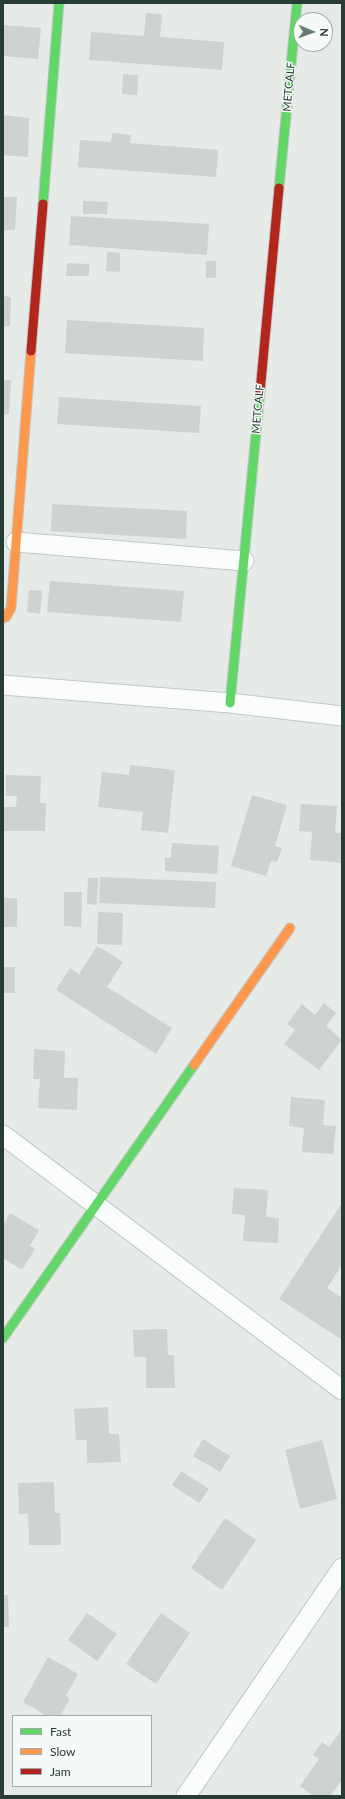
<!DOCTYPE html>
<html>
<head>
<meta charset="utf-8">
<style>
  body { margin:0 }
  #map { position:relative; width:345px; height:1799px; overflow:hidden; background:#e6ebe8; font-family:Lato,sans-serif }
  canvas { display:block }
  .frame { position:absolute; inset:0; border:4px solid #263c34; pointer-events:none }
  .legend { position:absolute; left:12px; top:1715px; width:140px; height:72px; box-sizing:border-box; background:#f5f9f7; border:1px solid #a2ada9; margin:0; padding:5px 7px; list-style:none; font-size:12px; color:#263c34 }
  .legend li { display:flex; align-items:center; gap:8px; height:20px }
  .legend b { width:20px; border:1px solid #a2ada9 }
  .north { position:absolute; left:293px; top:12px; width:40px; height:40px; box-sizing:border-box; background:#f5f9f7; border:1px solid #a2ada9; border-radius:50%; rotate:92deg; font-size:11px; font-weight:700; line-height:16px; text-align:center; color:#263c34 }
  .north::after { content:''; display:block; margin:auto; width:14px; height:18px; background:#697973; clip-path:polygon(50% 0,100% 100%,50% 72%,0 100%) }
</style>
</head>
<body>
<div id="map">
<canvas width="345" height="1799"></canvas>
<div class="frame"></div>
<ul class="legend">
<li><b style="height:5px;background:#63d668"></b>Fast</li>
<li><b style="height:5px;background:#ff974d"></b>Slow</li>
<li><b style="height:5px;background:#b3261e"></b>Jam</li>
</ul>
<div class="north">N</div>
</div>
<script>
const context = document.querySelector('canvas').getContext('2d');
context.lineJoin = 'round';
function paint(path, color) {
  context.fillStyle = color;
  context.fill(path, 'evenodd');
}
function strokePath(path, color, width, dash) {
  context.strokeStyle = color;
  context.lineWidth = width;
  context.lineCap = dash ? 'butt' : 'round';
  context.setLineDash(dash || []);
  context.stroke(path);
}
function write(font, color, halo, rows, align = 'center') {
  context.font = font + ' Lato,sans-serif';
  context.lineWidth = 3;
  context.setLineDash([]);
  context.textBaseline = 'middle';
  context.strokeStyle = halo;
  context.fillStyle = color;
  for (const [text, x, y, turn = 0] of rows) {
    context.save();
    context.translate(x, y);
    context.rotate((+turn || 0) * Math.PI / 180);
    context.textAlign = isNaN(turn) ? turn : align;
    if (halo) context.strokeText(text, 0, 0);
    context.fillText(text, 0, 0);
    context.restore();
  }
}
const building = new Path2D(`
  M146,13L162,14L160,37L224,42L222,70L89,60L91,32L144,36Z
  M3,25L41,28L38,59L3,56Z
  M123,74L138,75L137,95L122,94Z
  M3,115L29,118L28,157L3,155Z
  M112,133L131,135L130,143L218,150L216,177L78,167L80,140L111,142Z
  M3,197H17L15,230H3Z
  M83,201L108,202L107,214H83Z
  M71,216L209,224L207,255L69,245Z
  M107,252L120,253V272L106,271Z
  M206,261H216V278H206Z
  M67,263L89,264V276H66Z
  M3,296L11,297L10,326H3Z
  M67,320L204,328L203,361L65,353Z
  M3,380H11L9,414H3Z
  M59,397L201,406L199,433L57,424Z
  M52,504L187,511L186,539L51,531Z
  M50,581L184,591L181,622L47,612Z
  M29,590L42,591L40,614L27,612Z
  M130,765L175,770L168,833L141,830L143,812L98,807L102,772L129,775Z
  M6,775L41,776L40,803H46L45,831H3V807H16L17,796H6Z
  M252,795L287,805L275,846L282,848L277,862L271,861L266,876L231,866Z
  M301,804L337,806L335,833H342V863L310,860L312,832L299,831Z
  M172,843L219,846L217,874L165,871V858H171Z
  M100,877L216,882L215,908L99,903Z
  M88,878H98L97,905L87,904Z
  M64,892H82L81,927L64,926Z
  M3,898H17V927H3Z
  M98,912L123,913L122,945L97,944Z
  M97,946L123,962L107,987L172,1028L156,1054L56,990L70,968L79,974Z
  M3,967H15V993H3Z
  M324,1003L336,1013L326,1026L342,1040L319,1070L284,1044L295,1030L287,1024L302,1004L315,1015Z
  M34,1049L65,1051L64,1078H78L77,1110L38,1108L40,1079H33Z
  M291,1097L325,1100L323,1125L336,1126L333,1154L302,1152L304,1128L289,1126Z
  M234,1188L268,1190L266,1217L279,1218L278,1243L243,1241L245,1215L232,1214Z
  M342,1203V1265L327,1288L342,1298V1340L279,1299Z
  M10,1213L39,1230L30,1246L35,1249L22,1270L3,1258V1225Z
  M167,1329L168,1355H174L175,1388H146V1357H134L133,1330Z
  M108,1407L109,1434H119L121,1462L87,1463V1440H76L74,1409Z
  M203,1439L230,1456L220,1472L193,1456Z
  M322,1440L337,1499L300,1509L285,1450Z
  M181,1471L209,1489L199,1503L172,1485Z
  M54,1482L55,1513H60L61,1545H29L28,1514H19L18,1483Z
  M225,1518L256,1540L222,1590L191,1568Z
  M3,1595H8L9,1627H3Z
  M87,1613L117,1634L97,1661L68,1640Z
  M161,1613L190,1633L156,1684L126,1664Z
  M48,1657L78,1674L66,1696L70,1699L60,1716H47L23,1702Z
  M342,1729V1780L330,1796H313L300,1786L319,1759L313,1755L322,1742L329,1747Z`);
const street = new Path2D(`
  M16,542L244,561
  M3,685L230,703L342,716
  M3,1135L342,1390
  M186,1796L342,1568`);
const fast = new Path2D(`
  M279,188L297,3
  M43,204L59,3
  M230,703L260,392
  M3,1338L194,1065`);
const slow = new Path2D(`
  M3,618L6,617L11,608L31,351
  M194,1065L290,928`);
const jam = new Path2D(`
  M31,351L43,204
  M260,392L279,188`);
const streetNames = [
  ["METCALF",289,87,-85],
  ["METCALF",258,409,-85]
];
paint(building, '#ced2d0');
strokePath(street, '#c3c8c5', 21);
strokePath(fast, '#c3c8c5', 11);
strokePath(slow, '#c3c8c5', 11);
strokePath(jam, '#c3c8c5', 11);
strokePath(street, '#fbfcfc', 19);
strokePath(fast, '#63d668', 9);
strokePath(slow, '#ff974d', 9);
strokePath(jam, '#b3261e', 9);
write('11px', '#263c34', '#f5f9f7', streetNames);
</script>
</body>
</html>
